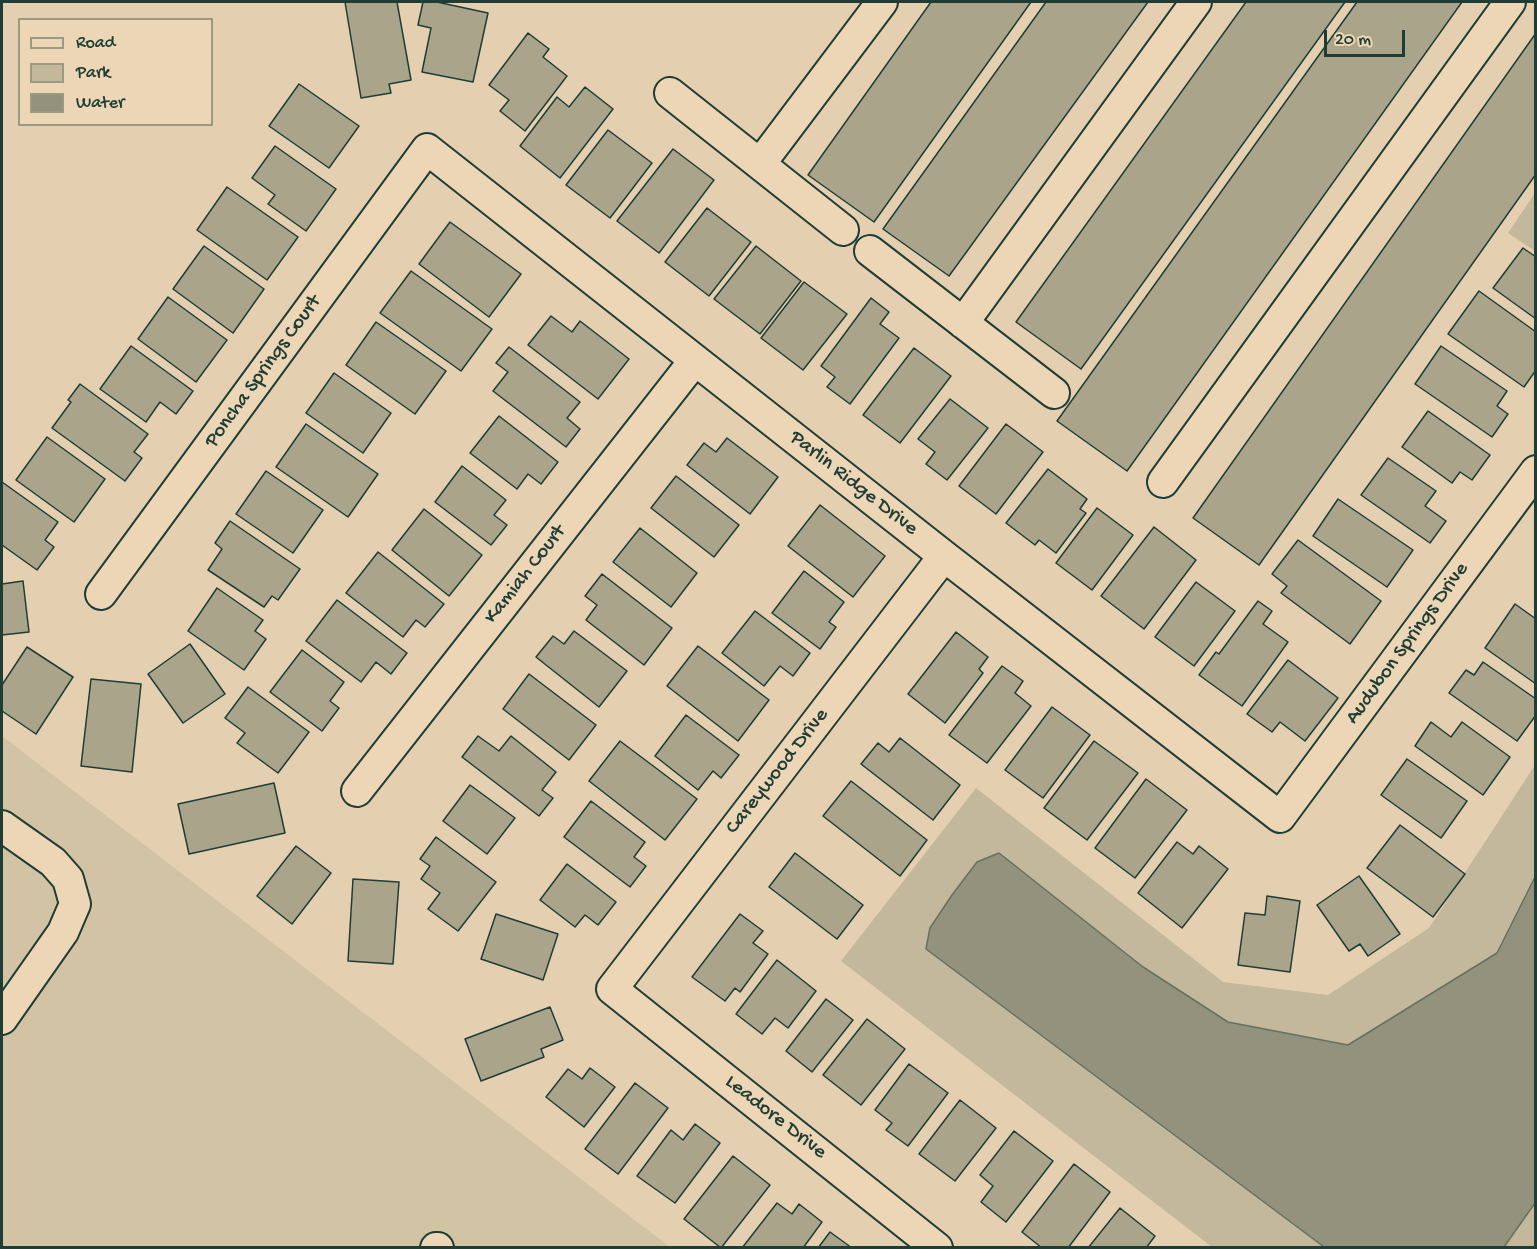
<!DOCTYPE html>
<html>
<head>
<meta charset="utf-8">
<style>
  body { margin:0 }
  #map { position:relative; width:1537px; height:1249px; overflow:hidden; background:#e4d0b0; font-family:"Gochi Hand",sans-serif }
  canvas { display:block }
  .frame { position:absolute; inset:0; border:3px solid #1f3d34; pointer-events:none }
  .legend { position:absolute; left:18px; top:18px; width:195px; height:108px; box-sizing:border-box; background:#ecd6b5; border:2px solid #9a9981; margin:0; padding:8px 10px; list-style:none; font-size:18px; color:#1f3d34 }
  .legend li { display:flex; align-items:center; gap:12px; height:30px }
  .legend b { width:30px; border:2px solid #9a9981 }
  .scale { position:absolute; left:1324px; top:30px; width:81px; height:27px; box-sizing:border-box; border:3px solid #1f3d34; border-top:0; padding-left:8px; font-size:18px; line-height:21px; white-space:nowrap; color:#1f3d34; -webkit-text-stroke:4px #ecd6b5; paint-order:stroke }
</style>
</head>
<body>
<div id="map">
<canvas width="1537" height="1249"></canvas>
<div class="frame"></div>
<ul class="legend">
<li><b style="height:8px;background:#ecd6b5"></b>Road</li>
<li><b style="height:16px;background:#c3b79c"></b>Park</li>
<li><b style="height:16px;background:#93937d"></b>Water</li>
</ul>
<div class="scale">20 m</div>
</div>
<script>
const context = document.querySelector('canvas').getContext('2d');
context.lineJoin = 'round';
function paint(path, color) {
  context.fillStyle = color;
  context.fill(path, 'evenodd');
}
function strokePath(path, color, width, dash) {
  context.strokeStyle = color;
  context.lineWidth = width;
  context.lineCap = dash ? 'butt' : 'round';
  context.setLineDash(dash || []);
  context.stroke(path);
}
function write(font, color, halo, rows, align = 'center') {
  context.font = font + ' "Gochi Hand",sans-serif';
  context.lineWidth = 4.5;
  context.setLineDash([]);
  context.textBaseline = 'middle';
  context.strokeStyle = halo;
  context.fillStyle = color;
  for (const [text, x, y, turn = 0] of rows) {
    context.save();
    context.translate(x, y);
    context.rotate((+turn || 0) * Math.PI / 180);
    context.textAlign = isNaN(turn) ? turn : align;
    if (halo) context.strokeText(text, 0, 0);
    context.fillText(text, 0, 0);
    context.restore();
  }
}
const built = new Path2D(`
  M2,736L670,1247H2Z`);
const green = new Path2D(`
  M1535,193L1536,251H1535L1508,233Z
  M1535,765V1247H1212L841,961L976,788L1223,982L1328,995L1429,928Z`);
const water = new Path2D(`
  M999,853L1143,967L1228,1022L1348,1045L1497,953L1535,877V1203L1504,1247H1324L926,949L930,928L952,895L977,862Z`);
const building = new Path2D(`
  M345,2H397L411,80L389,84L391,93L361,98Z
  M423,2H437L488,13L473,82L422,72L431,28L418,25Z
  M931,2H1031L874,222L808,175Z
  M1046,2H1148L949,276L883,229Z
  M1246,2H1345L1081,369L1016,322Z
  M1357,2H1462L1127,471L1057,421Z
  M528,33L549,49L543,57L567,76L525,131L500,111L509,100L489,85Z
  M1536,33V174L1259,565L1193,518Z
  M299,84L359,126L329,168L269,126Z
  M585,87L613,109L560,178L520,146L557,97L569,107Z
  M608,130L652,163L610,218L566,185Z
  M275,146L336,189L306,231L268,204L275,195L252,178Z
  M673,149L714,180L659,253L617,221Z
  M227,187L298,237L267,280L197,230Z
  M707,208L751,242L709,296L665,262Z
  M450,222L521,274L489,317L419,264Z
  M204,246L264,289L233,333L173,289Z
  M756,246L801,281L760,334L714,299Z
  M1523,248L1536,257V319L1493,288Z
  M411,271L492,329L461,371L380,313Z
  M804,282L847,314L803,370L761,338Z
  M1479,291L1536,332V370L1524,387L1448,334Z
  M168,297L227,340L196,382L138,339Z
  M871,298L889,312L880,324L899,338L850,404L827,387L835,377L821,366Z
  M551,316L572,332L580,321L629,359L598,399L528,345Z
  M376,322L446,371L415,414L346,365Z
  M131,346L193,391L176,414L160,402L146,422L100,389Z
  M1441,346L1507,391L1497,406L1508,414L1492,437L1415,384Z
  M509,347L580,402L567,418L580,429L566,447L493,391L508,372L496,363Z
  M914,348L951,376L900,443L863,415Z
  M334,373L391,413L363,453L306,413Z
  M80,384L148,434L134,452L142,458L125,481L52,428L71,402L68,400Z
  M950,399L988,428L947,480L926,464L935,452L918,439Z
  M1428,411L1490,455L1472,480L1460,472L1452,483L1402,447Z
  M499,416L558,462L541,484L528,474L517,489L470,453Z
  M306,424L378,474L348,517L276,467Z
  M1006,424L1043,452L996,514L959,486Z
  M47,437L105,479L74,522L16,480Z
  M727,438L778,477L750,514L687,465L704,443L716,452Z
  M1388,458L1436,491L1425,506L1446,521L1430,543L1361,495Z
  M462,466L506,500L494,515L507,525L491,545L435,502Z
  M1048,469L1087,499L1080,509L1086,513L1056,553L1039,540L1035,545L1006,523Z
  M266,471L323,510L293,553L236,514Z
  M676,476L739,525L714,557L651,508Z
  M2,482L58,522L45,540L54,547L37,570L2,545Z
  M1338,499L1413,550L1387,587L1313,536Z
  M820,505L885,556L853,597L788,546Z
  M1097,508L1133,535L1092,590L1056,563Z
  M424,509L482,555L449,596L392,550Z
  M230,521L300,569L278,600L272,596L264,607L208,570L222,549L215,543Z
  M1154,527L1196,560L1144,629L1101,596Z
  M640,528L697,573L671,607L613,562Z
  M1298,540L1381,601L1350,644L1281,593L1287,586L1272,574Z
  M378,552L444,604L425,627L416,620L403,637L346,593Z
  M804,571L844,602L829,622L836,627L820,649L772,613Z
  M602,574L672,628L644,665L586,620L597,605L585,596Z
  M23,581L29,632L2,635V584Z
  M1196,582L1235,611L1194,666L1155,637Z
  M217,588L263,620L255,631L266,639L244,670L188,631Z
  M337,600L407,653L391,674L376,662L361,682L306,641Z
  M1258,601L1272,611L1263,624L1288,642L1242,706L1199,675L1216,652L1219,654Z
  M1515,604L1536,619V684L1485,648Z
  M755,611L810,653L793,676L780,666L764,686L722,653Z
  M574,631L627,671L599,707L536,657L553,636L564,644Z
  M956,632L988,657L979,669L983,673L945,723L908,694Z
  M190,644L225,694L183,723L148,674Z
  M698,646L769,700L738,741L667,686Z
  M27,647L73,677L36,734L2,711V685Z
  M302,650L344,682L330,701L339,708L322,731L270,692Z
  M1288,660L1338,698L1305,741L1280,722L1272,732L1247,714Z
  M1483,662L1536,699V715L1517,741L1449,693L1466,670L1474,675Z
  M1002,666L1023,681L1015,693L1031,706L987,763L949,735Z
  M529,674L596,725L569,760L503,709Z
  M91,679L141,684L132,772L81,766Z
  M248,687L309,732L278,773L237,743L245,733L225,718Z
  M1052,707L1090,735L1043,798L1005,770Z
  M686,715L739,755L721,778L713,771L698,790L655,756Z
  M1431,722L1451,737L1462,722L1510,757L1483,795L1415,746Z
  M478,736L499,751L511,736L556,772L542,790L553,798L539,816L462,757Z
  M900,738L960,785L933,820L861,764L878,743L889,752Z
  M620,741L697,799L665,840L589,781Z
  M1094,741L1138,773L1087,840L1044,808Z
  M1407,759L1467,801L1441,838L1381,795Z
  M1146,779L1187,810L1135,878L1095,848Z
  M851,781L927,840L900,876L823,816Z
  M274,783L285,833L189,854L178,804Z
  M470,785L515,818L487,854L443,821Z
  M591,801L645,842L634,857L646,866L630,887L564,837Z
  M1400,825L1465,874L1433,917L1367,868Z
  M436,837L496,882L458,931L428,909L440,893L421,879L430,866L420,859Z
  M1177,842L1193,854L1199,846L1228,869L1182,928L1138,893Z
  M296,846L331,873L292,924L257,896Z
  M795,853L863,905L837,939L769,887Z
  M567,864L616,902L598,925L585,915L575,927L540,900Z
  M1359,876L1400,934L1368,956L1360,944L1349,951L1317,905Z
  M353,879L399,882L393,964L348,961Z
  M1267,896L1300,901L1290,972L1238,965L1245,913L1265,915Z
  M496,914L558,934L543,980L481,959Z
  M740,914L763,931L753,943L768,954L740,992L735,988L725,1001L692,977Z
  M777,960L816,991L788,1028L775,1018L762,1034L736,1014Z
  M826,999L853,1020L812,1072L786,1051Z
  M550,1007L563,1040L541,1049L544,1057L481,1081L465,1039Z
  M867,1019L905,1049L861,1105L823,1075Z
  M909,1064L948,1093L908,1146L886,1130L892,1123L875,1110Z
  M590,1068L615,1087L584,1127L546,1097L568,1069L582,1079Z
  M635,1083L668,1108L618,1174L585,1149Z
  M960,1100L996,1128L955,1181L919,1154Z
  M695,1124L720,1143L675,1203L637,1176L671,1130L683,1140Z
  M1014,1131L1053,1161L1006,1222L981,1202L993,1186L980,1175Z
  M733,1156L770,1185L721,1248L684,1219Z
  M1074,1164L1110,1192L1068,1248H1042L1022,1232Z
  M777,1203L792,1214L799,1204L822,1222L803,1248H742Z
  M1120,1208L1155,1236L1146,1248H1088Z
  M830,1232L852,1248H818Z`);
const minor = new Path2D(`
  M670,93L843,230
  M760,164L882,2
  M870,251L1054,393
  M963,323L1196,2
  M1163,482L1510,2
  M101,594L427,149L944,556L1280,817L1536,471
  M357,791L695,360
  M2,826L53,862L68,879L75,904L63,932L2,1019
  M436,1248H438
  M937,1248L612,989L944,556`);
const streetNames = [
  ["Poncha Springs Court",264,372,-54],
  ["Parlin Ridge Drive",853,484,38],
  ["Kamiah Court",526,575,-52],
  ["Audubon Springs Drive",1408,644,-54],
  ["Careywood Drive",778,772,-52],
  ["Leadore Drive",775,1118,38]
];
paint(built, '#d3c3a5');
paint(green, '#c3b79c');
paint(water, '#93937d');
strokePath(water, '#657160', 1.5);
paint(building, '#aaa48b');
strokePath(building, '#1f3d34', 1.5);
strokePath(minor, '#1f3d34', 34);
strokePath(minor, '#ecd6b5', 30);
write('21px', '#1f3d34', '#ecd6b5', streetNames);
</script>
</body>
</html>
